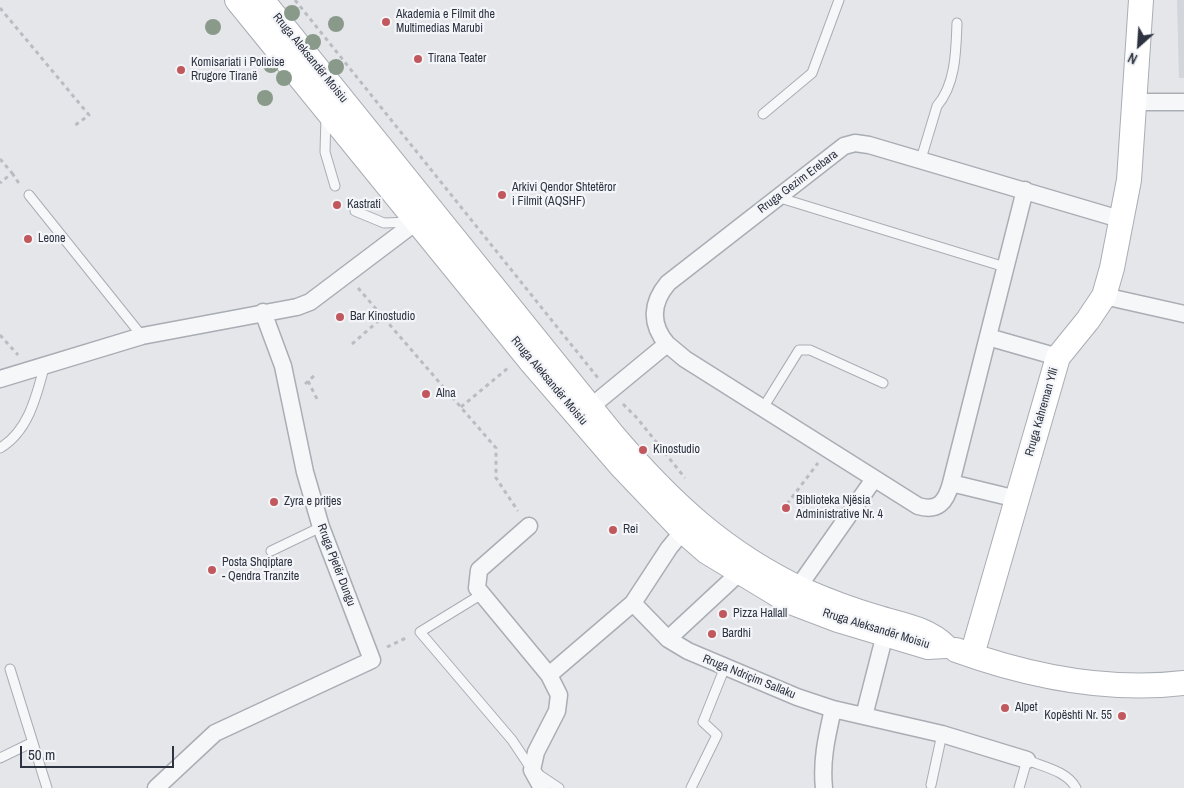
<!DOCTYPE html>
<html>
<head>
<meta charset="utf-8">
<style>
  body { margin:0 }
  #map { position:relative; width:1184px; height:788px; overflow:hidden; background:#e4e6ea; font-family:"Archivo Narrow",sans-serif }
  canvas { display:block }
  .north { position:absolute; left:1114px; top:20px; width:50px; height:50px; -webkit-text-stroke:4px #f4f5f8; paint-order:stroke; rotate:206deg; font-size:14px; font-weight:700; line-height:20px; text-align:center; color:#2d3341 }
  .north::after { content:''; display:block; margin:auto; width:18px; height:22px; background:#2d3341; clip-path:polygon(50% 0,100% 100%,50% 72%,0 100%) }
  .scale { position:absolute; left:20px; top:746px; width:154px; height:22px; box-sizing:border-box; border:2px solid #2d3341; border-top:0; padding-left:6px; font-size:15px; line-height:18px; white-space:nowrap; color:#2d3341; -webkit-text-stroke:4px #f4f5f8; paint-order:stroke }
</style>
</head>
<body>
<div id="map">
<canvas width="1184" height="788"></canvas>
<div class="north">N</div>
<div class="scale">50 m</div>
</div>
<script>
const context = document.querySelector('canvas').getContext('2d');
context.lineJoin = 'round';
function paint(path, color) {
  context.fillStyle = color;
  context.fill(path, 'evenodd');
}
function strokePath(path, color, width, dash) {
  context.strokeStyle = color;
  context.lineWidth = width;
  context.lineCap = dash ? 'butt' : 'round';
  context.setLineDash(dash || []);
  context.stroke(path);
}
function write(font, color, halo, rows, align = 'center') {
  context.font = font + ' "Archivo Narrow",sans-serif';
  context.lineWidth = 4.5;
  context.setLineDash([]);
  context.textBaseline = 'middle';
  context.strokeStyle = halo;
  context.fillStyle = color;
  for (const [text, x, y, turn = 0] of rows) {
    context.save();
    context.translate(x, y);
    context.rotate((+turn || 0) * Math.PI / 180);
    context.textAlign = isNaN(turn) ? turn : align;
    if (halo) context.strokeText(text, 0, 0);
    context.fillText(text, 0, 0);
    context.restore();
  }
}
const built = new Path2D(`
  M1177,0H1184V78H1179Z`);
const path = new Path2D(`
  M295,0L598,378
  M0,8L89,115L74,126
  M0,159L12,173L0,183
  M12,173L20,185
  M358,288L496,448V478L518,511
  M0,335L18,355
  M352,344L383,317
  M308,381L317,399
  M305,384L316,374
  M623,404L637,418L685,478
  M461,407L508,368
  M787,504L818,463
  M387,647L408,637`);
const lane = new Path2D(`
  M763,114L812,73L839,0
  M326,115L325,152L335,186
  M921,159L937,106C956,84 956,50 957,23
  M29,195L142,336
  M777,197L1005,267
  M355,211L384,223L412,222
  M763,408L799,350H810L883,383
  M0,448C29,431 37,394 45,364
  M271,551L321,527
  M482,594L420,632L512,740L532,770L559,788
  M10,669L47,788
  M0,758L31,743
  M931,785L942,734
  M691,788L717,735L703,722L725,667
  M1019,788L1027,760C1044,767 1067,771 1076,788`);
const street = new Path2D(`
  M1136,102H1184
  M1104,296L1184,314
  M988,337L1058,357
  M667,344L685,359L918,506C938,512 946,502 951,483L1025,190
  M0,379L142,336L297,307L310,302L416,222
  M582,414L667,344C650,324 651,303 668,283L844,146L855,143L869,145L1123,220
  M951,483L1017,499
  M529,526L479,570L477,588L549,675L559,695L557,711L536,752L532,770L542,788
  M792,596L874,479
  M633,603L668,639L688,651L797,697L833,709L942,734L1027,760
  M668,639L739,573
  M549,675L633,603L669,548L683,531
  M864,716L885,634
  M156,788L215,733L372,660L321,527L305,472L283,366L263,312
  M824,788C821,760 827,736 833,709`);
const secondary = new Path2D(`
  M237,0L532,363L621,466L683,531L707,552L788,601L838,620L928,647L945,646C927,628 901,625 876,617C852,610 828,601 805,591C724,553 669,501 612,434L262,0
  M956,650C1028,676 1108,692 1184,683
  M972,655L1058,357L1088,320L1104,296L1112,268L1129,180L1141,0`);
const trees = [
  [292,13],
  [336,24],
  [213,27],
  [313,42],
  [271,65],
  [336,67],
  [284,78],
  [265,98]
];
const markers = [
  [386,22,5,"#c1585d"],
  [418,59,5,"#c1585d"],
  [181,70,5,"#c1585d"],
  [502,195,5,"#c1585d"],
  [337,205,5,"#c1585d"],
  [28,239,5,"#c1585d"],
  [340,317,5,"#c1585d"],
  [426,394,5,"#c1585d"],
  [643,450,5,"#c1585d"],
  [274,502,5,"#c1585d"],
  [786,508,5,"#c1585d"],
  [613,530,5,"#c1585d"],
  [212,570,5,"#c1585d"],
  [723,614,5,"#c1585d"],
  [712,634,5,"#c1585d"],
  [1005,708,5,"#c1585d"],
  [1122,716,5,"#c1585d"]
];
const poiNames = [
  ["Akademia e Filmit dhe",396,15],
  ["Multimedias Marubi",396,29],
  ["Tirana Teater",428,59],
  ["Komisariati i Policise",191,63],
  ["Rrugore Tiranë",191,77],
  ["Arkivi Qendor Shtetëror",512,188],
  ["i Filmit (AQSHF)",512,202],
  ["Kastrati",347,205],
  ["Leone",38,239],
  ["Bar Kinostudio",350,317],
  ["Alna",436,394],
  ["Kinostudio",653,450],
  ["Biblioteka Njësia",796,501],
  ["Administrative Nr. 4",796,515],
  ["Zyra e pritjes",284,502],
  ["Rei",623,530],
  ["Posta Shqiptare",222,563],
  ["- Qendra Tranzite",222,577],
  ["Pizza Hallall",733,614],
  ["Bardhi",722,634],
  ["Alpet",1015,708],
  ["Kopështi Nr. 55",1112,716,"right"]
];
const streetNames = [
  ["Rruga Aleksandër Moisiu",310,58,51],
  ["Rruga Gezim Erebara",798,182,-37],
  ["Rruga Aleksandër Moisiu",549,381,50],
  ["Rruga Kahreman Ylli",1042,412,-74],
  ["Rruga Pjetër Dungu",336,565,69],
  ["Rruga Aleksandër Moisiu",876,629,17],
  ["Rruga Ndriçim Sallaku",749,677,22]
];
paint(built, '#d2d5dc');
strokePath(lane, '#a9adb4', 11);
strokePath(street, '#a9adb4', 19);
strokePath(secondary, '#a9adb4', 26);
strokePath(path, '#babcc2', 3, [4, 4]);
strokePath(lane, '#f6f7f9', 9);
strokePath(street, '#f6f7f9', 16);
strokePath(secondary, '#fff', 24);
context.fillStyle = '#899a8a';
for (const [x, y] of trees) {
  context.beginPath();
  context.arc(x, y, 8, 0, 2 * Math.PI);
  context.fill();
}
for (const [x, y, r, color] of markers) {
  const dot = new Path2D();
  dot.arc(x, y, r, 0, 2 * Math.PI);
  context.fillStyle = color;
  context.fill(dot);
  strokePath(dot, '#f4f5f8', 2);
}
write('12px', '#2d3341', '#f4f5f8', poiNames, 'left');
write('12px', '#2d3341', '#f4f5f8', streetNames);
</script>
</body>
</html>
